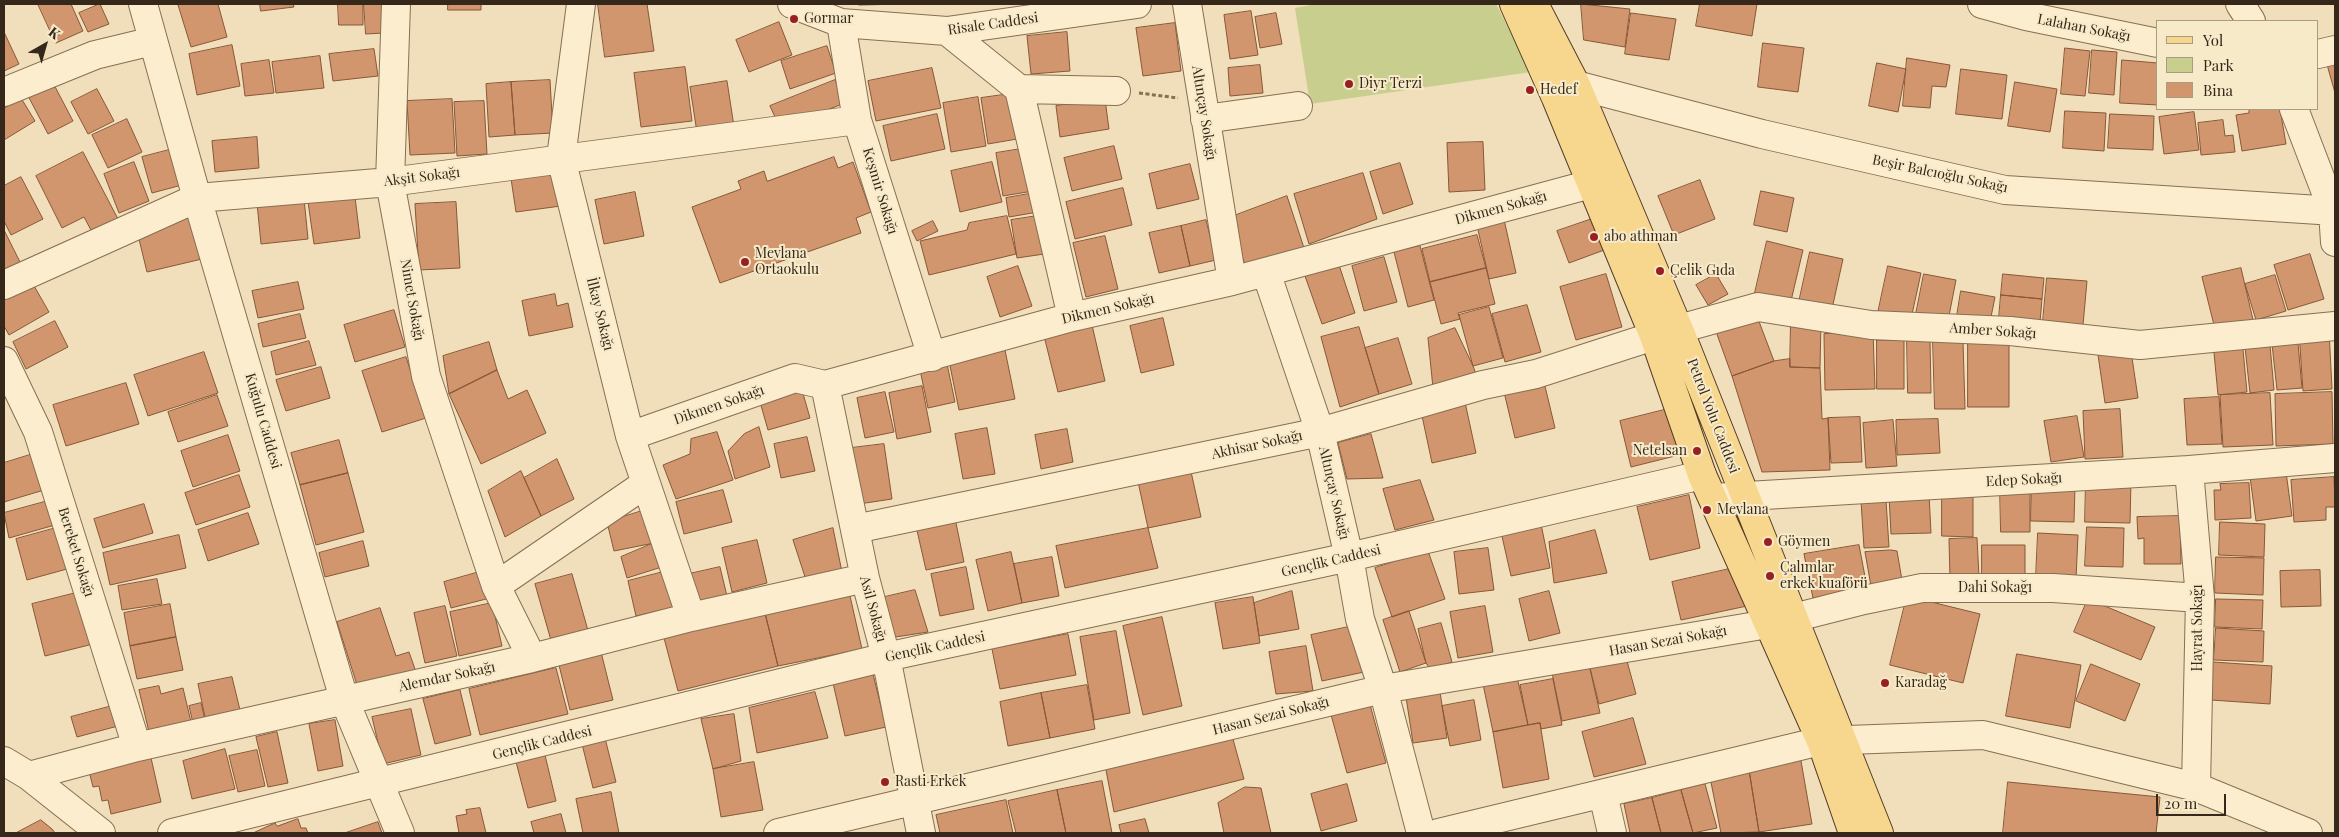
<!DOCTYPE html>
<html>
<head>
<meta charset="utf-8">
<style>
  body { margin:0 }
  #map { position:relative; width:2339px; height:837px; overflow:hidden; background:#f0dfba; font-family:"Playfair Display",serif }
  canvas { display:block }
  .frame { position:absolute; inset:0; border:5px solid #352719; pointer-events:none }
  .legend { position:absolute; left:2156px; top:20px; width:162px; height:90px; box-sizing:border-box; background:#f7eac9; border:1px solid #a99c83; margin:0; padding:6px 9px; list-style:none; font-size:15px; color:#352719 }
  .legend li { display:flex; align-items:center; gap:10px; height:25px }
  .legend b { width:25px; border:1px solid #a99c83 }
  .north { position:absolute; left:20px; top:20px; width:50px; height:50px; -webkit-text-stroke:4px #f7eac9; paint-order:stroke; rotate:38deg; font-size:14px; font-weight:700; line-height:20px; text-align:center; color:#352719 }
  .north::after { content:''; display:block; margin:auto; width:18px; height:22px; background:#352719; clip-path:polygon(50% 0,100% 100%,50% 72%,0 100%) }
  .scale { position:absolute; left:2156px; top:794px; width:70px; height:22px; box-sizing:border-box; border:2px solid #352719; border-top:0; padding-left:6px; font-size:15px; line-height:18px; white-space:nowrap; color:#352719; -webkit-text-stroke:4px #f7eac9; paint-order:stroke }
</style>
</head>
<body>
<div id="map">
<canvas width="2339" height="837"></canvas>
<div class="frame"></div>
<ul class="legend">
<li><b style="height:6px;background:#f7d68d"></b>Yol</li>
<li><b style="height:14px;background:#c7ce8e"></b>Park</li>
<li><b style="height:14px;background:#d1966d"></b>Bina</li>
</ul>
<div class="north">K</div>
<div class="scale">20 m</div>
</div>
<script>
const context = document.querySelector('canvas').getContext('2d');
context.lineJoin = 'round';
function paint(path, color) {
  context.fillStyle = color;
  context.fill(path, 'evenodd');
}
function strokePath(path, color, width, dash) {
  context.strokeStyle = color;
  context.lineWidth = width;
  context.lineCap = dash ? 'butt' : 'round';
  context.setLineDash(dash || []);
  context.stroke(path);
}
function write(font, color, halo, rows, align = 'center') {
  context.font = font + ' "Playfair Display",serif';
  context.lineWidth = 4;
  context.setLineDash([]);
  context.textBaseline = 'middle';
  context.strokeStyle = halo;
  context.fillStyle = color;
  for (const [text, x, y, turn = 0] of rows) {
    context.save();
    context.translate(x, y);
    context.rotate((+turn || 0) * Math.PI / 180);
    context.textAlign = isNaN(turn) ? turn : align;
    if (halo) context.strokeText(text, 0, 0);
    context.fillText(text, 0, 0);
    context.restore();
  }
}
const green = new Path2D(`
  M1317,4H1496L1531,72L1310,104L1295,8Z`);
const building = new Path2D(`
  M38,4H71L83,31L56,43Z
  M100,4L109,24L88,32L79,13Z
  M183,4H218L227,37L191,47L178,5Z
  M260,4H293L294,7L261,11Z
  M338,4H363V25H339Z
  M364,4H383L384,33L366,34Z
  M448,4H481V10H448Z
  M598,4H647L654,51L605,57Z
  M859,4H905L859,5Z
  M1581,4L1630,9L1625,47L1584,40Z
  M1700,4H1757L1752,36L1696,26Z
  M1251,11L1258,55L1230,59L1224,15Z
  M1276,13L1282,44L1260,48L1255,17Z
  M1631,13L1676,19L1669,60L1625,54Z
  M779,22L792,55L749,72L736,40Z
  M1175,23L1181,71L1143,76L1136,28Z
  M4,32L19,64L4,71Z
  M1067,32L1070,71L1031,74L1027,36Z
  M1763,43L1804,48L1798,92L1758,87Z
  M232,45L240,86L197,95L189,54Z
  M827,46L836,73L790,89L781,61Z
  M2065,48L2090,51L2085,96L2061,94Z
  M374,49L378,76L333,81L329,54Z
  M2092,50L2117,52L2114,95L2089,93Z
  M320,56L324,88L276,93L272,62Z
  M1907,58L1950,65L1946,87L1932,86L1930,108L1903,106Z
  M2335,58V93L2326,61Z
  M269,60L274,93L245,96L241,64Z
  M2122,60L2158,63V105L2120,103Z
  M1877,63L1906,69L1898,112L1869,106Z
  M1260,65L1263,93L1230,96L1228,68Z
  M685,67L692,121L641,127L634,73Z
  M932,68L941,108L876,121L868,81Z
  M1961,69L2007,75L2002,119L1956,114Z
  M51,79L73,121L48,134L26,92Z
  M550,80L553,133L515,135L511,82Z
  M835,80L845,103L780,128L770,106Z
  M727,81L735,133L698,139L690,87Z
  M511,82L515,135L489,137L486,84Z
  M2015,82L2057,89L2050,132L2008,126Z
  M97,89L114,121L88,134L71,102Z
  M1010,94L1017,139L988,144L981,98Z
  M978,97L986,146L951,152L943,103Z
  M21,98L35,121L4,140V109Z
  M452,99L455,153L410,155L407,101Z
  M1105,99L1109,129L1060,137L1056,106Z
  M484,101L487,154L457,156L454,102Z
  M2256,109H2280L2286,144L2242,151L2236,115L2249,113V110Z
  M2065,111L2106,113L2104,151L2063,148Z
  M2194,112L2199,150L2164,154L2159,117Z
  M937,114L945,149L891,161L883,126Z
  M2110,114L2154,116L2153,150L2108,148Z
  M127,119L142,152L108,168L92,135Z
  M2223,120L2225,136L2233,135L2235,152L2201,155L2198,123Z
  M257,137L259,168L215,172L212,141Z
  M1483,142L1485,190L1449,192L1447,143Z
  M1114,146L1122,179L1072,191L1064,158Z
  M1027,148L1033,191L1003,196L996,153Z
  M173,149L182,185L152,193L142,157Z
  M83,152L118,219L92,232L84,217L62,228L36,176Z
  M834,157L838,168L853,162L871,212L856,218L861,233L720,283L692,207L741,189L738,181L764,171L767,181Z
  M134,162L149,201L119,213L104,174Z
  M992,162L1002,202L960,212L951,171Z
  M1400,163L1413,204L1383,214L1370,172Z
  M1190,164L1199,199L1157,209L1149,174Z
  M555,165L561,206L516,212L510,172Z
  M1363,173L1377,219L1309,244L1294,194Z
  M21,177L43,219L11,235L4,221V186Z
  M1700,180L1715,219L1674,235L1658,196Z
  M1123,188L1132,225L1075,239L1066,202Z
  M1761,191L1794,198L1787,232L1754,225Z
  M635,192L644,236L604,244L595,200Z
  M1040,192L1044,211L1009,217L1006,198Z
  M1287,196L1304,248L1245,266L1231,217Z
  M355,197L360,238L314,244L308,202Z
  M304,198L308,239L261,244L257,203Z
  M456,202L460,268L419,270L415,204Z
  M1044,215L1051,253L1017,258L1011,220Z
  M1503,215L1516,273L1489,279L1476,221Z
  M1007,216L1016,254L929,275L920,241L967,230L969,223Z
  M191,217L202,259L147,272L137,231Z
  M1595,218L1607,249L1569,263L1557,231Z
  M1206,220L1216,260L1190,266L1181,226Z
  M933,221L938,231L917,241L912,231Z
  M1181,226L1190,266L1159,273L1149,233Z
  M4,230L22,266L4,275Z
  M1477,235L1486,268L1430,282L1422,249Z
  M1105,236L1118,289L1086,297L1073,243Z
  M1767,241L1803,250L1790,305L1754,297Z
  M1420,246L1434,300L1408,307L1394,252Z
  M1810,252L1843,259L1832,309L1799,302Z
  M2310,254L2324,299L2288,310L2274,265Z
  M1384,257L1397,302L1364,311L1352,266Z
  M1339,265L1355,313L1322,324L1305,276Z
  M1018,266L1032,306L1000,317L987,277Z
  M1888,266L1921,273L1911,319L1878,313Z
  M1486,268L1495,304L1458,313L1460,319L1441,324L1430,282Z
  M2241,268L2254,324L2216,333L2202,277Z
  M1606,274L1622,327L1576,340L1560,287Z
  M1716,274L1728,294L1708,305L1696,285Z
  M1924,274L1956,280L1947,326L1915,319Z
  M2003,274L2044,278L2042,299L2001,295Z
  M2275,275L2286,311L2256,320L2245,284Z
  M29,277L49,312L9,335L4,326V292Z
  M2047,278L2087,281L2083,325L2043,321Z
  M298,282L304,309L258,318L252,291Z
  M1961,291L1995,297L1990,322L1957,316Z
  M555,294L557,306L568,303L573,327L529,336L522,301Z
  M2001,295L2042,299L2040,322L1999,318Z
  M1527,305L1541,352L1505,362L1492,314Z
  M1489,307L1503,358L1473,366L1459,315Z
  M394,310L405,347L355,362L344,325Z
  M1755,311L1774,361L1732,376L1714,326Z
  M300,314L306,338L263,347L258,324Z
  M1163,318L1174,365L1141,373L1130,326Z
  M55,321L68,347L26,369L13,342Z
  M1791,321H1821L1820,368L1790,367Z
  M1092,325L1105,381L1058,392L1044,336Z
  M1359,327L1379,394L1340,407L1321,337Z
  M1455,328L1473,366L1479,382L1433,388L1428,338Z
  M2329,330L2332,389L2303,391L2299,332Z
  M1873,332L1875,389L1825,390L1824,334Z
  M2297,332L2302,388L2277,390L2271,335Z
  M1398,338L1412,384L1379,394L1365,348Z
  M2242,339L2247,392L2218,395L2213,342Z
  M1877,340H1904V389H1877Z
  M1907,340H1930L1931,393H1908Z
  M309,341L316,365L276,375L271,352Z
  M1933,341H1963L1965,409H1935Z
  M1968,341H2009V407H1968Z
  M489,342L497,370L449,394L443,356Z
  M2270,345L2274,390L2250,393L2245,347Z
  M1005,350L1015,399L959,410L949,361Z
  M2131,351L2138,398L2105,403L2098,355Z
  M204,352L218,393L148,416L134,375Z
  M406,357L426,418L382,432L362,371Z
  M946,359L955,402L928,408L919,365Z
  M1790,359V367L1820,368L1822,419L1828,418L1830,470L1762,472L1732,376L1774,361Z
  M321,367L330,398L286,411L276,380Z
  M497,370L508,399L527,390L546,433L481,464L449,394Z
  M1544,382L1555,428L1515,438L1504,392Z
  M126,383L139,424L66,446L53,405Z
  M800,383L810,418L768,430L758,395Z
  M922,386L931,432L897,439L889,393Z
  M885,392L894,432L865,438L857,398Z
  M2332,392L2333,444L2276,446L2275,394Z
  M2270,393L2273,445L2223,447L2220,395Z
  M217,395L228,426L178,442L168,412Z
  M2219,397L2222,444L2187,445L2184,399Z
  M1465,402L1476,453L1432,463L1421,411Z
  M1668,409L1679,455L1631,467L1620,421Z
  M2120,409L2123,457L2085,459L2083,411Z
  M2077,416L2084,457L2051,462L2044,421Z
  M1860,417L1862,462L1831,463L1828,418Z
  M1938,419L1940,453L1897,455L1896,420Z
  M1893,420L1897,466L1866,468L1863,423Z
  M759,427L770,467L735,479L728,451L744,434Z
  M987,428L995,474L963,479L955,434Z
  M1067,429L1073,462L1041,469L1035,435Z
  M717,432L733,480L676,499L663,465L690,454L691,439Z
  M1371,434L1383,478L1347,479L1338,443Z
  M228,435L240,471L193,487L181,451Z
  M807,437L815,471L781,478L774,444Z
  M339,440L348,473L300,485L291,453Z
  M884,444L892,499L859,504L851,448Z
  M33,454L44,490L4,502V463Z
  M557,459L574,499L541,516L524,478Z
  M1190,467L1201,517L1148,528L1137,477Z
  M521,471L541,516L505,537L488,491Z
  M2286,472L2292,516L2256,521L2250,477Z
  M348,473L364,532L316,545L300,485Z
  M239,475L250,507L196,525L185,493Z
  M2334,477L2335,507H2326V520L2294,522L2291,480Z
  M1420,480L1434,520L1395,530L1383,489Z
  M2086,480L2131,481L2130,523L2085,522Z
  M2249,483L2251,518L2215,520L2214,490H2221L2220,484Z
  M2032,485L2075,486L2074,522L2031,521Z
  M2000,488H2030V532H2001Z
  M723,490L732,522L684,534L676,502Z
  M1929,494L1931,533L1891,534L1889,496Z
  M1942,494L1973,495V537L1942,536Z
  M1689,495L1700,548L1650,560L1637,507Z
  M1886,500L1889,547L1864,548L1861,501Z
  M48,501L55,525L9,538L4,513Z
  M144,504L153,533L103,548L94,519Z
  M642,511L654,543L614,551L607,522Z
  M248,513L259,544L208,561L198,530Z
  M2180,516L2181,564H2144V538L2138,539L2137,517Z
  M955,518L964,562L926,570L916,526Z
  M2220,522L2265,524L2264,557L2219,555Z
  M1541,524L1550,568L1511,576L1501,532Z
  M2087,527L2124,528L2123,567L2085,566Z
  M56,528L67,569L27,580L16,539Z
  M833,528L843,577L807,583L793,540Z
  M1148,528L1158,568L1065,588L1056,546Z
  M1595,530L1607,573L1554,583L1549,542Z
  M2038,533L2078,535L2076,579L2036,577Z
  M179,535L186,568L110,585L103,553Z
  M1977,538L1979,577L1950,579L1949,539Z
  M757,540L767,583L732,592L722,548Z
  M363,541L369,566L325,577L319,553Z
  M654,543L668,565L627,578L621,557Z
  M1859,545L1867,587L1813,598L1804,554Z
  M1982,545H2025V583H1982Z
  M1488,548L1494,590L1459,594L1454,552Z
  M1891,550L1897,551L1902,580L1871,586L1865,552Z
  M1428,551L1445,599L1392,617L1375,568Z
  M1011,552L1022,603L988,611L976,560Z
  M1052,557L1059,596L1022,603L1014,564Z
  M2216,557L2264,558L2263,595L2215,593Z
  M720,567L727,596L696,603L689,574Z
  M966,567L974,609L940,616L931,574Z
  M1738,567L1747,606L1681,620L1672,582Z
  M671,570L680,606L636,616L628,581Z
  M2320,570L2321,606L2281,607L2280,571Z
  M483,571L490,598L451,608L444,582Z
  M572,574L589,634L552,644L535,584Z
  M157,579L162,604L122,610L118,586Z
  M915,590L928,632L889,638L876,599Z
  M1292,591L1299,629L1259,636L1254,603Z
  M1549,591L1560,633L1529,641L1519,599Z
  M80,592L93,644L45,656L32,604Z
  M850,596L862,649L778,666L765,613Z
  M1907,596L1980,614L1963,683L1890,665Z
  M1253,597L1260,643L1223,649L1215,603Z
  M2088,599L2155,627L2141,660L2074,632Z
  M2216,599L2263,600L2262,629L2215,627Z
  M492,603L502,646L459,656L450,612Z
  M170,604L176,637L130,646L124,613Z
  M445,606L457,656L425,663L414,613Z
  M1485,606L1493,652L1458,658L1450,612Z
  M380,608L396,656L409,652L416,672L358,688L337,622Z
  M1409,611L1426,663L1400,672L1383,620Z
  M765,613L778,666L678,691L664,638Z
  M1162,617L1182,706L1143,715L1123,626Z
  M1441,623L1452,662L1430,669L1426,663L1418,629Z
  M1353,626L1364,672L1322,681L1311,635Z
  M2216,628L2264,631L2263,662L2214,660Z
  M1116,631L1130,713L1094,720L1080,637Z
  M1068,634L1076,675L1000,689L992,649Z
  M176,637L183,670L137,679L130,646Z
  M1306,646L1313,691L1276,694L1269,652Z
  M1624,650L1636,694L1599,704L1588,660Z
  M601,652L613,700L570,710L558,661Z
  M2017,654L2081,665L2070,728L2006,716Z
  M1588,660L1600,713L1562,721L1551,668Z
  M2213,662L2272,666L2270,704L2211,700Z
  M2091,664L2140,684L2125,721L2076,701Z
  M556,668L568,714L480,735L469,689Z
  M873,674L886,727L845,736L833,683Z
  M232,677L240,710L205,717L198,684Z
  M1517,677L1528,725L1493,732L1483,684Z
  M1553,679L1562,725L1541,729L1540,723L1528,725L1520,685Z
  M1087,685L1095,729L1050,738L1041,693Z
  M159,686L161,694L183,688L191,722L149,732L139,690Z
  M460,690L471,735L435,744L423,699Z
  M815,692L828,738L757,753L749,708Z
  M1440,692L1447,738L1413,743L1406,697Z
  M1041,693L1050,738L1008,746L1000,702Z
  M1474,700L1481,740L1450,746L1442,706Z
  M1369,701L1386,763L1347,773L1330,711Z
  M201,703L205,720L193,723L189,706Z
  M112,706L118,726L77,737L71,717Z
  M411,709L421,755L383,764L372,717Z
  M734,714L741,761L713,769L701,719Z
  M1633,718L1646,764L1594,777L1582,732Z
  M335,720L343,766L318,771L309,724Z
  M1540,723L1549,779L1503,788L1493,732Z
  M277,732L288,783L268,787L256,737Z
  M1231,732L1244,779L1114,812L1106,770Z
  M605,738L616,782L593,788L582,744Z
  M149,749L161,802L111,814L108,800L102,801L99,786L93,787L87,763Z
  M225,749L235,789L192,799L183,761Z
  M257,750L265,786L238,792L229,756Z
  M544,751L556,801L528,808L515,758Z
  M1801,761L1812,824L1759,832L1749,770Z
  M754,762L763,810L721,817L713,769Z
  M1749,770L1759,832L1721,833L1710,777Z
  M1102,781L1112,833H1066L1057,790Z
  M2008,782L2160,797L2156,833H2003Z
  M1347,784L1357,821L1321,831L1311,794Z
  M1705,784L1717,828L1693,833L1681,790Z
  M1245,787L1261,788L1271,833H1224L1218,803Z
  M1057,790L1066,833H1016L1008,801Z
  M1681,790L1693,833H1661L1652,798Z
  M611,792L619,833H583L576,799Z
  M1652,798L1661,833H1630L1624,804Z
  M1006,800L1013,833H940L936,815Z
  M480,808L486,833H459L456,816L467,814L466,810Z
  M561,814L566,833H534L531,822Z
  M298,819L301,828H306L308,833H253L275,823L277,826Z
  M1145,819L1149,833H1121L1119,825Z
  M41,820L52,829L55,833H16Z
  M378,822L382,833H345Z`);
const path = new Path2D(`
  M1139,93L1178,98`);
const minor = new Path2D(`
  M143,4L197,198L344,699L400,833
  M396,4L390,182L426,376L496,586L532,658
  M581,4L561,158L630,436L691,617
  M792,4L841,23L947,31L1137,4
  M1187,4L1232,281
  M1982,4L2026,16L2158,43
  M2240,4L2251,21
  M841,23L857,120L932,357
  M947,31L1019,89L1072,317
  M2318,54L2335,50
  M1019,89L1116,91
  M4,92L95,55L153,41
  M1558,96L1576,85L1762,134L2005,190L2335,211
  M2294,109L2333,211L2335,242
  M1205,119L1298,106
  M1266,272L1320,432L1349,557L1360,619L1383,689L1421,833
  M4,285L197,198L390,182L857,120
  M4,361L38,432L137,747
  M825,385L865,578L886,657L921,833
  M630,436L795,378L825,385L1072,317L1232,281L1591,184
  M2189,470L2200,598L2196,787
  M1713,498L2189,470L2335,458
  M855,529L1320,432L1483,385L1536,374L1654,336L1758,307L1871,325L2010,331L2140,345L2335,326
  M496,586L645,484
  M1793,618L1864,600L1922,588H2053L2200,598
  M4,761L29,776L101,833
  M29,776L137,747L532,658L691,617L865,578
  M1603,794L1612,833
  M172,833L886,657L1349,557L1702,475
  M778,833L1383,689L1768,624
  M1438,833L1821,741L1983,735L2196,787L2308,833`);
const major = new Path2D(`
  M1514,4L1556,98L1654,336L1702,475L1821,741L1853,833
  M1534,4L1576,85L1682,337L1879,833`);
const markers = [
  [794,19,5,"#992022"],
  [1349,84,5,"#992022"],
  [1530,90,5,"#992022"],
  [1594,237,5,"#992022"],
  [745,262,5,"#992022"],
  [1660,271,5,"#992022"],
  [1697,451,5,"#992022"],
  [1707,510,5,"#992022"],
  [1768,542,5,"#992022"],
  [1770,576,5,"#992022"],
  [1885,683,5,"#992022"],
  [885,782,5,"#992022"]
];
const poiNames = [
  ["Gormar",804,19],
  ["Diyr Terzi",1359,84],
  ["Hedef",1540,90],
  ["abo athman",1604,237],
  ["Mevlana",755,254],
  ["Ortaokulu",755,270],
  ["Çelik Gıda",1670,271],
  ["Netelsan",1687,451,"right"],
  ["Mevlana",1717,510],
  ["Göymen",1778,542],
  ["Çalımlar",1780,568],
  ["erkek kuaförü",1780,584],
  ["Karadağ",1895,683],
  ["Rasti Erkek",895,782]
];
const streetNames = [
  ["Risale Caddesi",993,24,-8],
  ["Lalahan Sokağı",2084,28,11],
  ["Altınçay Sokağı",1204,113,81],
  ["Beşir Balcıoğlu Sokağı",1940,174,12],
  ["Akşit Sokağı",422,177,-7],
  ["Keşmir Sokağı",880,191,73],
  ["Dikmen Sokağı",1501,208,-15],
  ["Nimet Sokağı",412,300,80],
  ["Dikmen Sokağı",1108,309,-13],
  ["İlkay Sokağı",600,314,76],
  ["Amber Sokağı",1993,331,4],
  ["Dikmen Sokağı",719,405,-19],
  ["Petrol Yolu Caddesi",1713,416,69],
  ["Kuğulu Caddesi",263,421,74],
  ["Akhisar Sokağı",1257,445,-12],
  ["Edep Sokağı",2024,480,-3],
  ["Altınçay Sokağı",1334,493,77],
  ["Bereket Sokağı",76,552,73],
  ["Gençlik Caddesi",1331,561,-13],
  ["Dahi Sokağı",1995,588],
  ["Asil Sokağı",873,609,75],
  ["Hayrat Sokağı",2198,628,-90],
  ["Hasan Sezai Sokağı",1668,641,-10],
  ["Gençlik Caddesi",935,647,-12],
  ["Alemdar Sokağı",447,677,-12],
  ["Hasan Sezai Sokağı",1271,716,-14],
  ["Gençlik Caddesi",542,743,-14]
];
paint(green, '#c7ce8e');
paint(building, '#d1966d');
strokePath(building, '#885738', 1);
strokePath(minor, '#876f53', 30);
strokePath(major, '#543d29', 30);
strokePath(path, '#876f53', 3, [4, 2.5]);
strokePath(minor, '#fbedcd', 28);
strokePath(major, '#f7d68d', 28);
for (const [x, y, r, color] of markers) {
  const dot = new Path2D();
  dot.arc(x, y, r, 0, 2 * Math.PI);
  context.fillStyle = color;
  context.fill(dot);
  strokePath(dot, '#f7eac9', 2);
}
write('14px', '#352719', '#f7eac9', poiNames, 'left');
write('14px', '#352719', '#f7eac9', streetNames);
</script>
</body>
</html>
